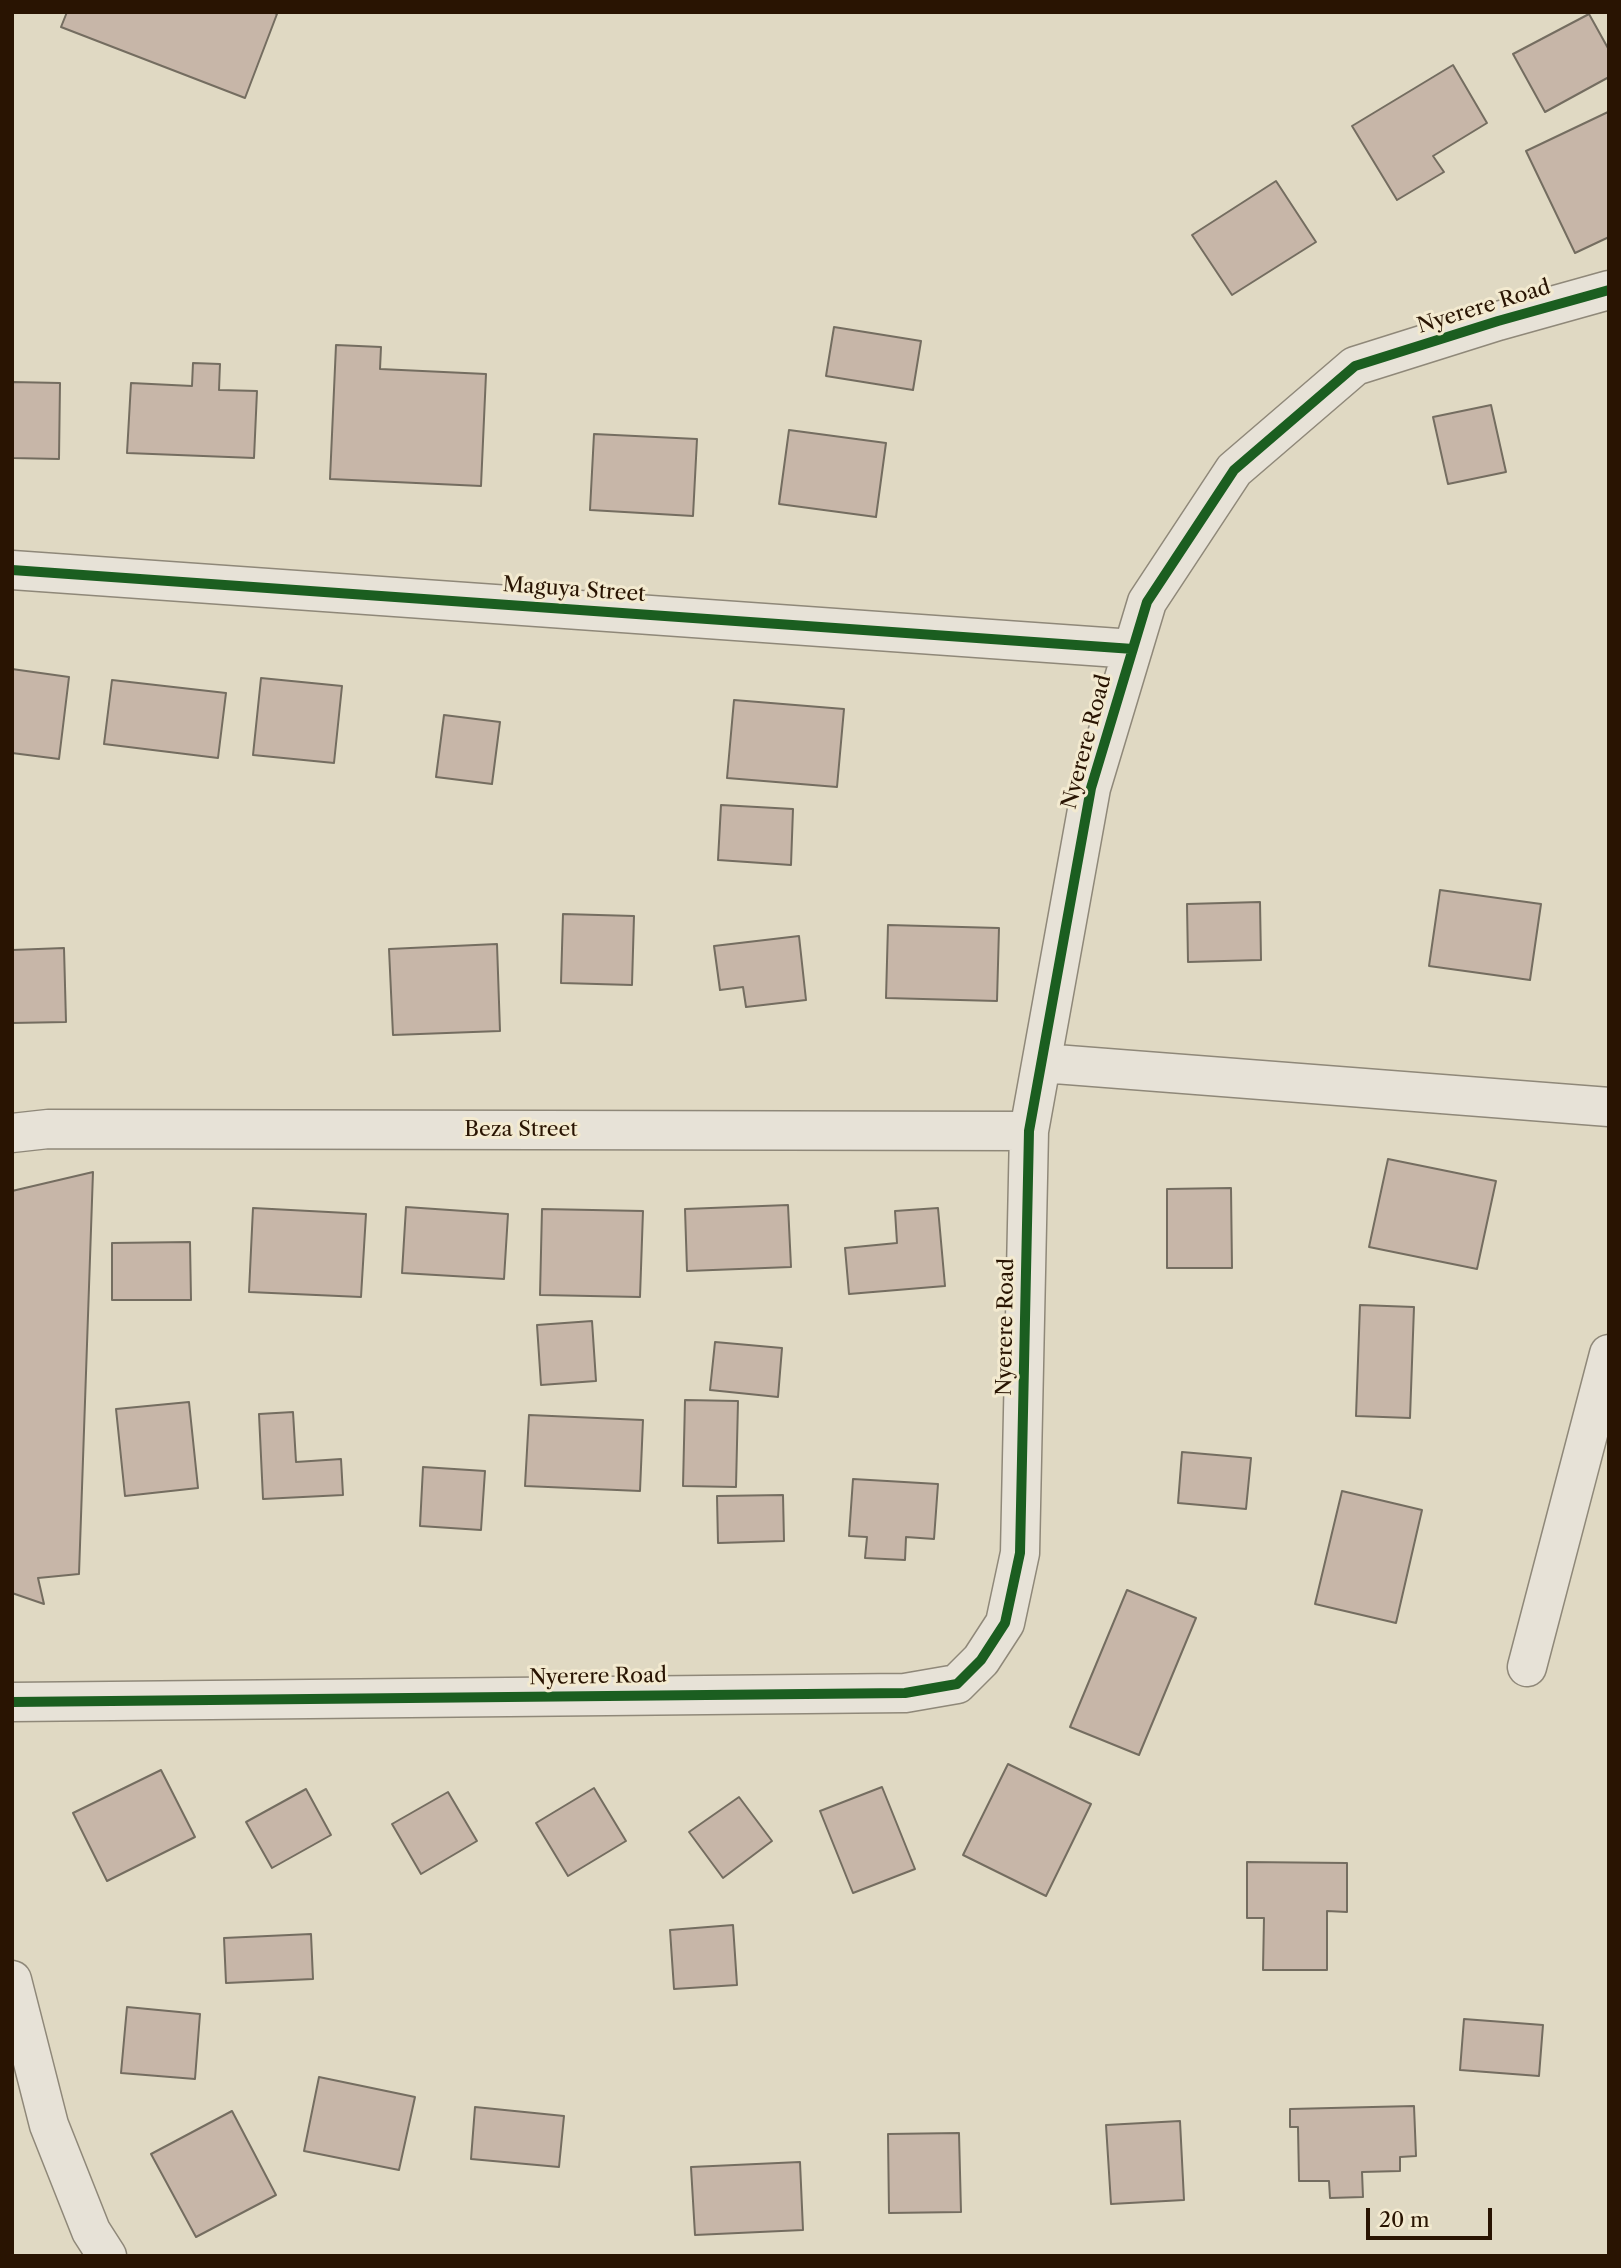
<!DOCTYPE html>
<html>
<head>
<meta charset="utf-8">
<style>
  body { margin:0 }
  #map { position:relative; width:1621px; height:2268px; overflow:hidden; background:#e0d9c3; font-family:"Libre Caslon Text",serif }
  canvas { display:block }
  .frame { position:absolute; inset:0; border:14px solid #291402; pointer-events:none }
  .scale { position:absolute; left:1366px; top:2208px; width:126px; height:32px; box-sizing:border-box; border:4px solid #291402; border-top:0; padding-left:9px; font-size:21px; line-height:24px; white-space:nowrap; color:#291402; -webkit-text-stroke:5px #f3ead0; paint-order:stroke }
</style>
</head>
<body>
<div id="map">
<canvas width="1621" height="2268"></canvas>
<div class="frame"></div>
<div class="scale">20 m</div>
</div>
<script>
const context = document.querySelector('canvas').getContext('2d');
context.lineJoin = 'round';
function paint(path, color) {
  context.fillStyle = color;
  context.fill(path, 'evenodd');
}
function strokePath(path, color, width, dash) {
  context.strokeStyle = color;
  context.lineWidth = width;
  context.lineCap = dash ? 'butt' : 'round';
  context.setLineDash(dash || []);
  context.stroke(path);
}
function write(font, color, halo, rows, align = 'center') {
  context.font = font + ' "Libre Caslon Text",serif';
  context.lineWidth = 6;
  context.setLineDash([]);
  context.textBaseline = 'middle';
  context.strokeStyle = halo;
  context.fillStyle = color;
  for (const [text, x, y, turn = 0] of rows) {
    context.save();
    context.translate(x, y);
    context.rotate((+turn || 0) * Math.PI / 180);
    context.textAlign = isNaN(turn) ? turn : align;
    if (halo) context.strokeText(text, 0, 0);
    context.fillText(text, 0, 0);
    context.restore();
  }
}
const building = new Path2D(`
  M67,12H273L277,14L245,98L61,27Z
  M1589,14L1609,50V77L1545,112L1513,54Z
  M1453,65L1487,123L1433,156L1444,172L1397,200L1352,126Z
  M1608,112L1609,237L1575,253L1526,151Z
  M1276,181L1316,242L1232,295L1192,235Z
  M834,327L921,341L913,390L826,376Z
  M336,345L381,347L380,369L486,374L481,486L330,479Z
  M193,363L220,364L219,390L257,391L254,458L127,453L131,383L192,386Z
  M12,382L60,383L59,459L13,458Z
  M1491,405L1506,472L1448,484L1433,417Z
  M789,430L886,443L876,517L779,504Z
  M594,434L697,439L693,516L590,510Z
  M12,669L69,677L59,759L12,753Z
  M261,678L342,686L334,763L253,755Z
  M112,680L226,693L218,758L104,744Z
  M734,700L844,709L837,787L727,778Z
  M444,715L500,722L492,784L436,777Z
  M721,805L793,809L791,865L718,860Z
  M1440,890L1541,904L1530,980L1429,966Z
  M1260,902L1261,960L1188,962L1187,904Z
  M563,914L634,916L632,985L561,983Z
  M888,925L999,928L997,1001L886,998Z
  M799,936L806,1000L746,1007L743,987L720,990L714,946Z
  M497,944L500,1031L393,1035L389,949Z
  M64,948L66,1022L12,1023V950Z
  M1388,1159L1496,1181L1477,1269L1369,1247Z
  M93,1172L79,1574L38,1578L44,1604L12,1593V1191Z
  M1231,1188L1232,1268H1167V1189Z
  M788,1205L791,1267L687,1271L685,1209Z
  M406,1207L508,1214L504,1279L402,1273Z
  M253,1208L366,1214L361,1297L249,1292Z
  M938,1208L945,1286L849,1294L845,1248L897,1243L895,1211Z
  M542,1209L643,1211L640,1297L540,1295Z
  M190,1242L191,1300H112V1243Z
  M1360,1305L1414,1307L1410,1418L1356,1416Z
  M592,1321L596,1381L541,1385L537,1325Z
  M715,1342L782,1348L778,1397L710,1390Z
  M685,1400L738,1401L736,1487L683,1486Z
  M189,1402L198,1488L125,1496L116,1409Z
  M293,1412L296,1462L341,1459L343,1495L263,1499L259,1414Z
  M529,1415L643,1420L640,1491L525,1486Z
  M1182,1452L1251,1458L1246,1509L1178,1503Z
  M423,1467L485,1471L481,1530L420,1526Z
  M853,1479L938,1484L934,1539L906,1537L905,1560L865,1558L867,1537L849,1536Z
  M1342,1491L1422,1510L1396,1623L1315,1604Z
  M783,1495L784,1541L718,1543L717,1496Z
  M1127,1590L1196,1618L1139,1755L1070,1727Z
  M1008,1764L1091,1804L1046,1896L963,1855Z
  M161,1770L195,1837L107,1881L73,1813Z
  M882,1787L915,1869L853,1893L820,1811Z
  M594,1788L626,1841L568,1876L536,1823Z
  M306,1789L331,1835L272,1868L246,1822Z
  M448,1792L477,1841L421,1874L392,1824Z
  M739,1797L772,1841L723,1878L689,1832Z
  M1247,1862L1347,1863V1912L1327,1911V1970H1263L1264,1918H1247Z
  M733,1925L737,1985L674,1989L670,1930Z
  M311,1934L313,1979L226,1983L224,1938Z
  M127,2007L200,2014L195,2079L121,2073Z
  M1464,2019L1543,2025L1539,2076L1460,2070Z
  M319,2077L415,2097L399,2170L304,2151Z
  M1414,2106L1416,2156L1400,2157V2171L1362,2172L1363,2197L1330,2198L1329,2181H1299L1298,2127H1290V2109Z
  M475,2107L564,2116L559,2167L471,2159Z
  M232,2111L276,2195L196,2237L151,2154Z
  M1180,2121L1184,2200L1111,2204L1106,2125Z
  M959,2133L961,2212L889,2213L888,2134Z
  M800,2162L803,2230L695,2235L691,2167Z`);
const minor = new Path2D(`
  M12,570L1133,649
  M1042,1063L1609,1107
  M12,1133L48,1129L1029,1131
  M1527,1667L1609,1354
  M12,1702L905,1693L957,1684L981,1660L1005,1623L1020,1553L1029,1131L1091,788L1147,602L1234,470L1355,366L1498,321L1609,290
  M12,1980L49,2125L91,2231L107,2256`);
const cycleway = new Path2D(`
  M12,570L1133,649
  M12,1702L905,1693L957,1684L981,1660L1005,1623L1020,1553L1029,1131L1091,788L1147,602L1234,470L1355,366L1498,321L1609,290`);
const streetNames = [
  ["Nyerere Road",1484,307,-17],
  ["Maguya Street",574,590,4],
  ["Nyerere Road",1087,742,-75],
  ["Beza Street",521,1130],
  ["Nyerere Road",1006,1327,-89],
  ["Nyerere Road",598,1677,-1]
];
paint(building, '#c7b6a8');
strokePath(building, '#746d60', 2);
strokePath(minor, '#8f8879', 41);
strokePath(minor, '#e7e2d7', 38);
strokePath(cycleway, '#1b5e20', 10);
write('21px', '#291402', '#f3ead0', streetNames);
</script>
</body>
</html>
